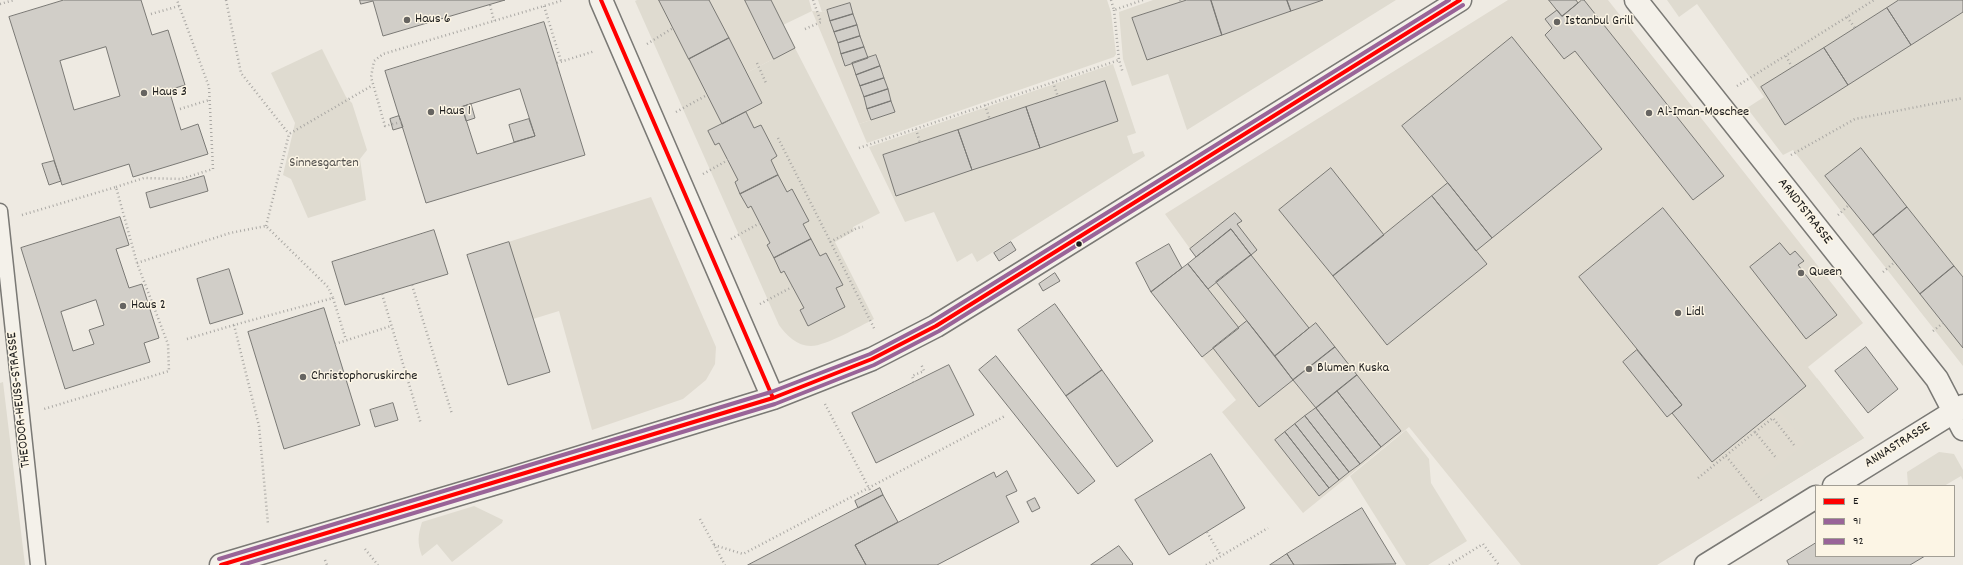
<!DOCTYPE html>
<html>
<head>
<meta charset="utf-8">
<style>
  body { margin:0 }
  #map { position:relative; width:1963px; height:565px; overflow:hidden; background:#eeeae2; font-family:Dekko,sans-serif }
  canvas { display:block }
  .legend { position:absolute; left:1815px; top:485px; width:140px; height:72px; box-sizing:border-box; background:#fcf5e5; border:1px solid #a29e95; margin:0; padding:5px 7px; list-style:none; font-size:12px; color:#1c1c1c }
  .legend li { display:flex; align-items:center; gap:8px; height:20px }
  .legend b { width:20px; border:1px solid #a29e95 }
</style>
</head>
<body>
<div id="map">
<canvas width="1963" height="565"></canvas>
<ul class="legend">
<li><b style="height:5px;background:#f00"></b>E</li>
<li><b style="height:5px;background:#996498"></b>91</li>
<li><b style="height:5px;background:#996498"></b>92</li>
</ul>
</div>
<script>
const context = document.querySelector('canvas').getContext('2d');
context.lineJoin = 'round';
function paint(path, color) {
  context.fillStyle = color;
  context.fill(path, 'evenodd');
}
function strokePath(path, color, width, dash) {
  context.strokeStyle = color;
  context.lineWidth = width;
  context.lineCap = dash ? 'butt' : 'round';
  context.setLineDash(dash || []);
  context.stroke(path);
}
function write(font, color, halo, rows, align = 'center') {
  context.font = font + ' Dekko,sans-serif';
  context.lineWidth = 3;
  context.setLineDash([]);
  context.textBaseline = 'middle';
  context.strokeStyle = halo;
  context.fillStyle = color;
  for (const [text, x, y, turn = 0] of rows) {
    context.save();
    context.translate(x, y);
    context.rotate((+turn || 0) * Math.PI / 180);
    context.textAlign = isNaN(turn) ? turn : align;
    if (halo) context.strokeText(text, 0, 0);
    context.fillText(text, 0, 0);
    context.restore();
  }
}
const built = new Path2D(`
  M709,0H771L795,48L746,73Z
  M1508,0H1608L1863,323L1808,367L1864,438L1657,565H1521L1409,427L1303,513L1222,412L1236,400L1202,357L1238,328L1188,264L1196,257L1165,214Z
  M850,3L868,58L876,55L895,112L859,124L812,11L822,12Z
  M651,197L716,347L715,364L706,380L683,399L592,430L559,311L533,319L550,372L508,385L467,255Z`);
const green = new Path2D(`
  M637,0H709L746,73L795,48L880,213L853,227L854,231L835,242L874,319C860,326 826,346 811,346C797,346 786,335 779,325L635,1Z
  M771,0H809L812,11L783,25Z
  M818,0H1107L1111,12L1116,54L1114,57L867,143L859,124L895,112L877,55L868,58L850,3L822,12Z
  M1153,0H1396L1187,130L1168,74L1132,86L1123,59L1119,12Z
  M1667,0H1963V366L1793,150L1783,155L1747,108L1764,97L1697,4L1679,17Z
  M322,49L346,97L352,103L367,150L360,159L366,200L308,218L291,179L283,175L295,123L271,73Z
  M1113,64L1136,133L1127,136L1133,154L1143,151L1145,156L977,262L972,253L957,262L934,212L905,222L869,147Z
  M1817,378L1864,438L1764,499L1753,486L1806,443L1779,409Z
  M3,382L25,565H0V383Z
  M1406,430L1429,459L1431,483L1467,541L1428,565H1406L1350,476Z
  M1939,452L1954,454L1963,470V480L1961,476L1944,486H1908L1907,472Z
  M474,506L503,520L502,523L452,562L437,544L422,556C417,543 418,535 422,522Z`);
const building = new Path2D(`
  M64,0H141L152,35L168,30L185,85L169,90L181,130L198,124L208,154L133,177L129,164L62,185L9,17ZM106,47L120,96L74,110L60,61Z
  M360,0H505L383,36L373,1L361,4Z
  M659,0H709L729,38L689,59Z
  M745,0H771L795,48L774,59Z
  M1187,0H1211L1222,35L1147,60L1132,18Z
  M1211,0H1287L1291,11L1222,35Z
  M1287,0H1323L1291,11Z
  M1549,0H1576L1578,3L1562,16Z
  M1582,0H1584L1724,176L1693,200L1575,51L1564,59L1545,35L1552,28L1545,19L1557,10L1562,16Z
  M1899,0H1963V12L1911,45L1887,8Z
  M850,3L853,14L830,21L827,10Z
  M1887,8L1911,45L1848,85L1824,48Z
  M853,14L857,25L834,32L830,21Z
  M544,22L585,155L426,203L385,71ZM520,89L535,136L477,154L462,107Z
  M857,25L860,36L838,43L834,32Z
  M860,36L864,47L841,54L838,43Z
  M1512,37L1602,149L1492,238L1402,126Z
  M729,38L762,103L722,124L689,59Z
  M864,47L868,58L845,66L841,54Z
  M1824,48L1848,85L1785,125L1761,87Z
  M876,55L880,66L856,75L852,63Z
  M880,66L884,78L860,86L856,75Z
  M884,78L888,89L864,97L860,86Z
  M1105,81L1118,121L1040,148L1026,107Z
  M888,89L891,101L867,109L864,97Z
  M891,101L895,112L871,120L867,109Z
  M471,104L475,118L466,121L462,107Z
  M1026,107L1040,148L972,170L958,130Z
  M746,112L754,128L761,125L777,156L771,160L778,175L740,194L735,182L738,180L719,143L715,145L708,131Z
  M399,116L403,127L393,130L390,119Z
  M529,119L535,136L514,142L509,125Z
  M958,130L972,170L896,196L883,155Z
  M1861,148L1907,207L1873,235L1825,176Z
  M54,161L61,181L49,185L42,164Z
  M1331,168L1384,235L1333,276L1279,210Z
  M778,175L787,192L792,189L809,221L803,224L811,239L774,258L767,245L770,243L751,206L748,208L740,194Z
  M204,176L208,191L150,208L146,193Z
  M1448,183L1492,238L1476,251L1432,196Z
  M1432,196L1487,264L1387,345L1333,276Z
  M1907,207L1954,266L1920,294L1873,235Z
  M1663,208L1806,386L1712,462L1672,413L1682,405L1579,277Z
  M1235,213L1242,221L1237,224L1257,250L1251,255L1231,229L1196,257L1190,249Z
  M120,217L129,245L116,249L129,288L142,284L159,338L144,343L150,362L65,389L21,248ZM96,300L104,325L89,330L94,344L73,351L61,312Z
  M1231,229L1251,255L1208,289L1188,264Z
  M434,230L448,274L345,305L332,262Z
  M811,239L820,256L826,253L843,285L836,288L845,307L808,326L800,310L804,308L784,271L781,273L774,258Z
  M509,242L550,372L508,385L467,255Z
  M1011,242L1016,250L999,261L994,253Z
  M1780,243L1790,255L1795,251L1804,261L1798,265L1837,315L1806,339L1750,267Z
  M1169,244L1182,268L1151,292L1136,263Z
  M1251,255L1309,328L1275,356L1216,282Z
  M1188,264L1239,328L1202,357L1151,292Z
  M1954,266L1963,277V348L1920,294Z
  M229,269L243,314L210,324L197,279Z
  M1055,273L1060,281L1043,291L1039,284Z
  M1055,304L1102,370L1066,396L1018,330Z
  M324,308L360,425L284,449L248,332Z
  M1247,321L1293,380L1259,407L1213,348Z
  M1316,323L1335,347L1293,380L1275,356Z
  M1335,347L1357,375L1316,408L1293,380Z
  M1866,347L1898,389L1868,413L1835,371Z
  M1637,350L1682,405L1667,417L1623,362Z
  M996,356L1095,481L1078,494L979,370Z
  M949,365L974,415L876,463L852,413Z
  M1102,370L1153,441L1117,467L1066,396Z
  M1357,375L1401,431L1381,447L1337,391Z
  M1337,391L1381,447L1360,464L1316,408Z
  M393,403L398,420L375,427L370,410Z
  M1316,408L1360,464L1349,472L1305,416Z
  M1305,416L1349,472L1339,480L1295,424Z
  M1295,424L1339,480L1329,488L1285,432Z
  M1285,432L1329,488L1319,496L1275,440Z
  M1211,454L1245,508L1169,555L1135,500Z
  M1007,471L1017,491L1006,496L1019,522L937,565H866L855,545L994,472L996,477Z
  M880,488L883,495L858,508L855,501Z
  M883,495L898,522L855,545L866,565H748Z
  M1035,498L1040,508L1032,512L1027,502Z
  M1362,508L1396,564L1294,565L1287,554Z
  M1816,543V556H1925L1910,565H1789L1787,561Z
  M1119,546L1133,564L1132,565H1091Z
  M1287,554L1294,565H1270Z`);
const path = new Path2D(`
  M226,0L241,73L289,134
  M1111,0L1114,10L1143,0
  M1180,0L1181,2
  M0,4L14,0
  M490,5L494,21
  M544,6L561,61
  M1114,10L1119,60L1123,73
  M151,14L179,6
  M1847,17L1855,28
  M805,29L821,22L813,0
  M647,44L673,28
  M1786,56L1792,67
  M557,63L595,51
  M757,63L766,83
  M1053,82L1058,97
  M1737,86L1874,0
  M985,105L990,120
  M180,109L209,100
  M676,112L707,95
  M401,122L385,126L371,77L374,61L383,54L564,0
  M916,129L920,143
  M778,138L875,330
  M859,148L1119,60
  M1791,155L1855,119L1963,98
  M703,174L728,160
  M116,187L144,178L181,179L213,169L209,87L177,0
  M22,215L116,187L137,263L168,344L169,371L44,409
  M1838,215L1849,205
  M266,226L289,134L373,85
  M731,239L760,223
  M830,242L857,228L863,227
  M137,263L230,233L266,226L328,287L333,298L234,325L259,426L268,524
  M1883,272L1895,262
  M412,285L452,414
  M382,294L421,424
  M333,298L346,340
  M760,304L792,287
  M1933,331L1943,323
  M187,339L234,325
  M335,344L391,326
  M914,382L912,376L924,371L921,364
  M825,404L871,492
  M1755,432L1773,418L1794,445
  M1726,456L1762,501
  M1698,478L1755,432L1777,459
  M700,519L725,565
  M1207,532L1221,556
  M714,545L743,554L1005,416
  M365,549L378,565
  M325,560L327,565
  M1206,565L1268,528
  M1449,565L1483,544L1499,565`);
const service = new Path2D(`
  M0,211L38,565`);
const minor = new Path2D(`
  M601,0L773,398
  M1636,0L1937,379L1963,429
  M1834,486L1963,406
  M221,565L503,481L773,398L872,359L936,326L988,294L1460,0
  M1706,565L1816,497`);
const bus1 = new Path2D(`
  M601,0L773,398
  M221,565L773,398L872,359L936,326L1460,0`);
const bus2 = new Path2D(`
  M242,565L775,404L874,365L939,331L1463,5`);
const bus3 = new Path2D(`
  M219,559L771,392L870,354L933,321L1449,0`);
const markers = [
  [407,20,4,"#666461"],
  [1557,22,4,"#666461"],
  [144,93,4,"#666461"],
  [431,112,4,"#666461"],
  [1649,113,4,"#666461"],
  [1079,244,3.5,"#1c1c1c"],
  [1801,273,4,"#666461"],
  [123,306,4,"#666461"],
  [1678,313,4,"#666461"],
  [1309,369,4,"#666461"],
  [303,377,4,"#666461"]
];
const poiNames = [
  ["Haus 6",415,20],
  ["Istanbul Grill",1565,22],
  ["Haus 3",152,93],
  ["Haus 1",439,112],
  ["Al-Iman-Moschee",1657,113],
  ["Queen",1809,273],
  ["Haus 2",131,306],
  ["Lidl",1686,313],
  ["Blumen Kuska",1317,369],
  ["Christophoruskirche",311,377]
];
const parkNames = [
  ["Sinnesgarten",324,164]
];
const streetNames = [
  ["ARNDTSTRASSE",1804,212,52],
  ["THEODOR-HEUSS-STRASSE",20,400,-96],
  ["ANNASTRASSE",1898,446,-32]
];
paint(built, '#e0dbd0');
paint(green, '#dfdbd0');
paint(building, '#d1cec8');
strokePath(building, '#7a7975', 1);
strokePath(service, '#7a7975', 17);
strokePath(minor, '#7a7975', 25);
strokePath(path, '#aaa8a4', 2.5, [1, 3]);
strokePath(service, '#f4f1ea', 14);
strokePath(minor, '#f4f1ea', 22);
strokePath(bus1, '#f00', 4);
strokePath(bus2, '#996498', 4);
strokePath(bus3, '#996498', 4);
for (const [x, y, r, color] of markers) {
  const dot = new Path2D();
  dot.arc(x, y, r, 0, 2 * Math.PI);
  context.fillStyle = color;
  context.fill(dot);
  strokePath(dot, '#fcf5e5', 1.5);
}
write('14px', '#1c1c1c', '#fcf5e5', poiNames, 'left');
write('14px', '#53514e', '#fcf5e5', parkNames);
write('14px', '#1c1c1c', '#fcf5e5', streetNames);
</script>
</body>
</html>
